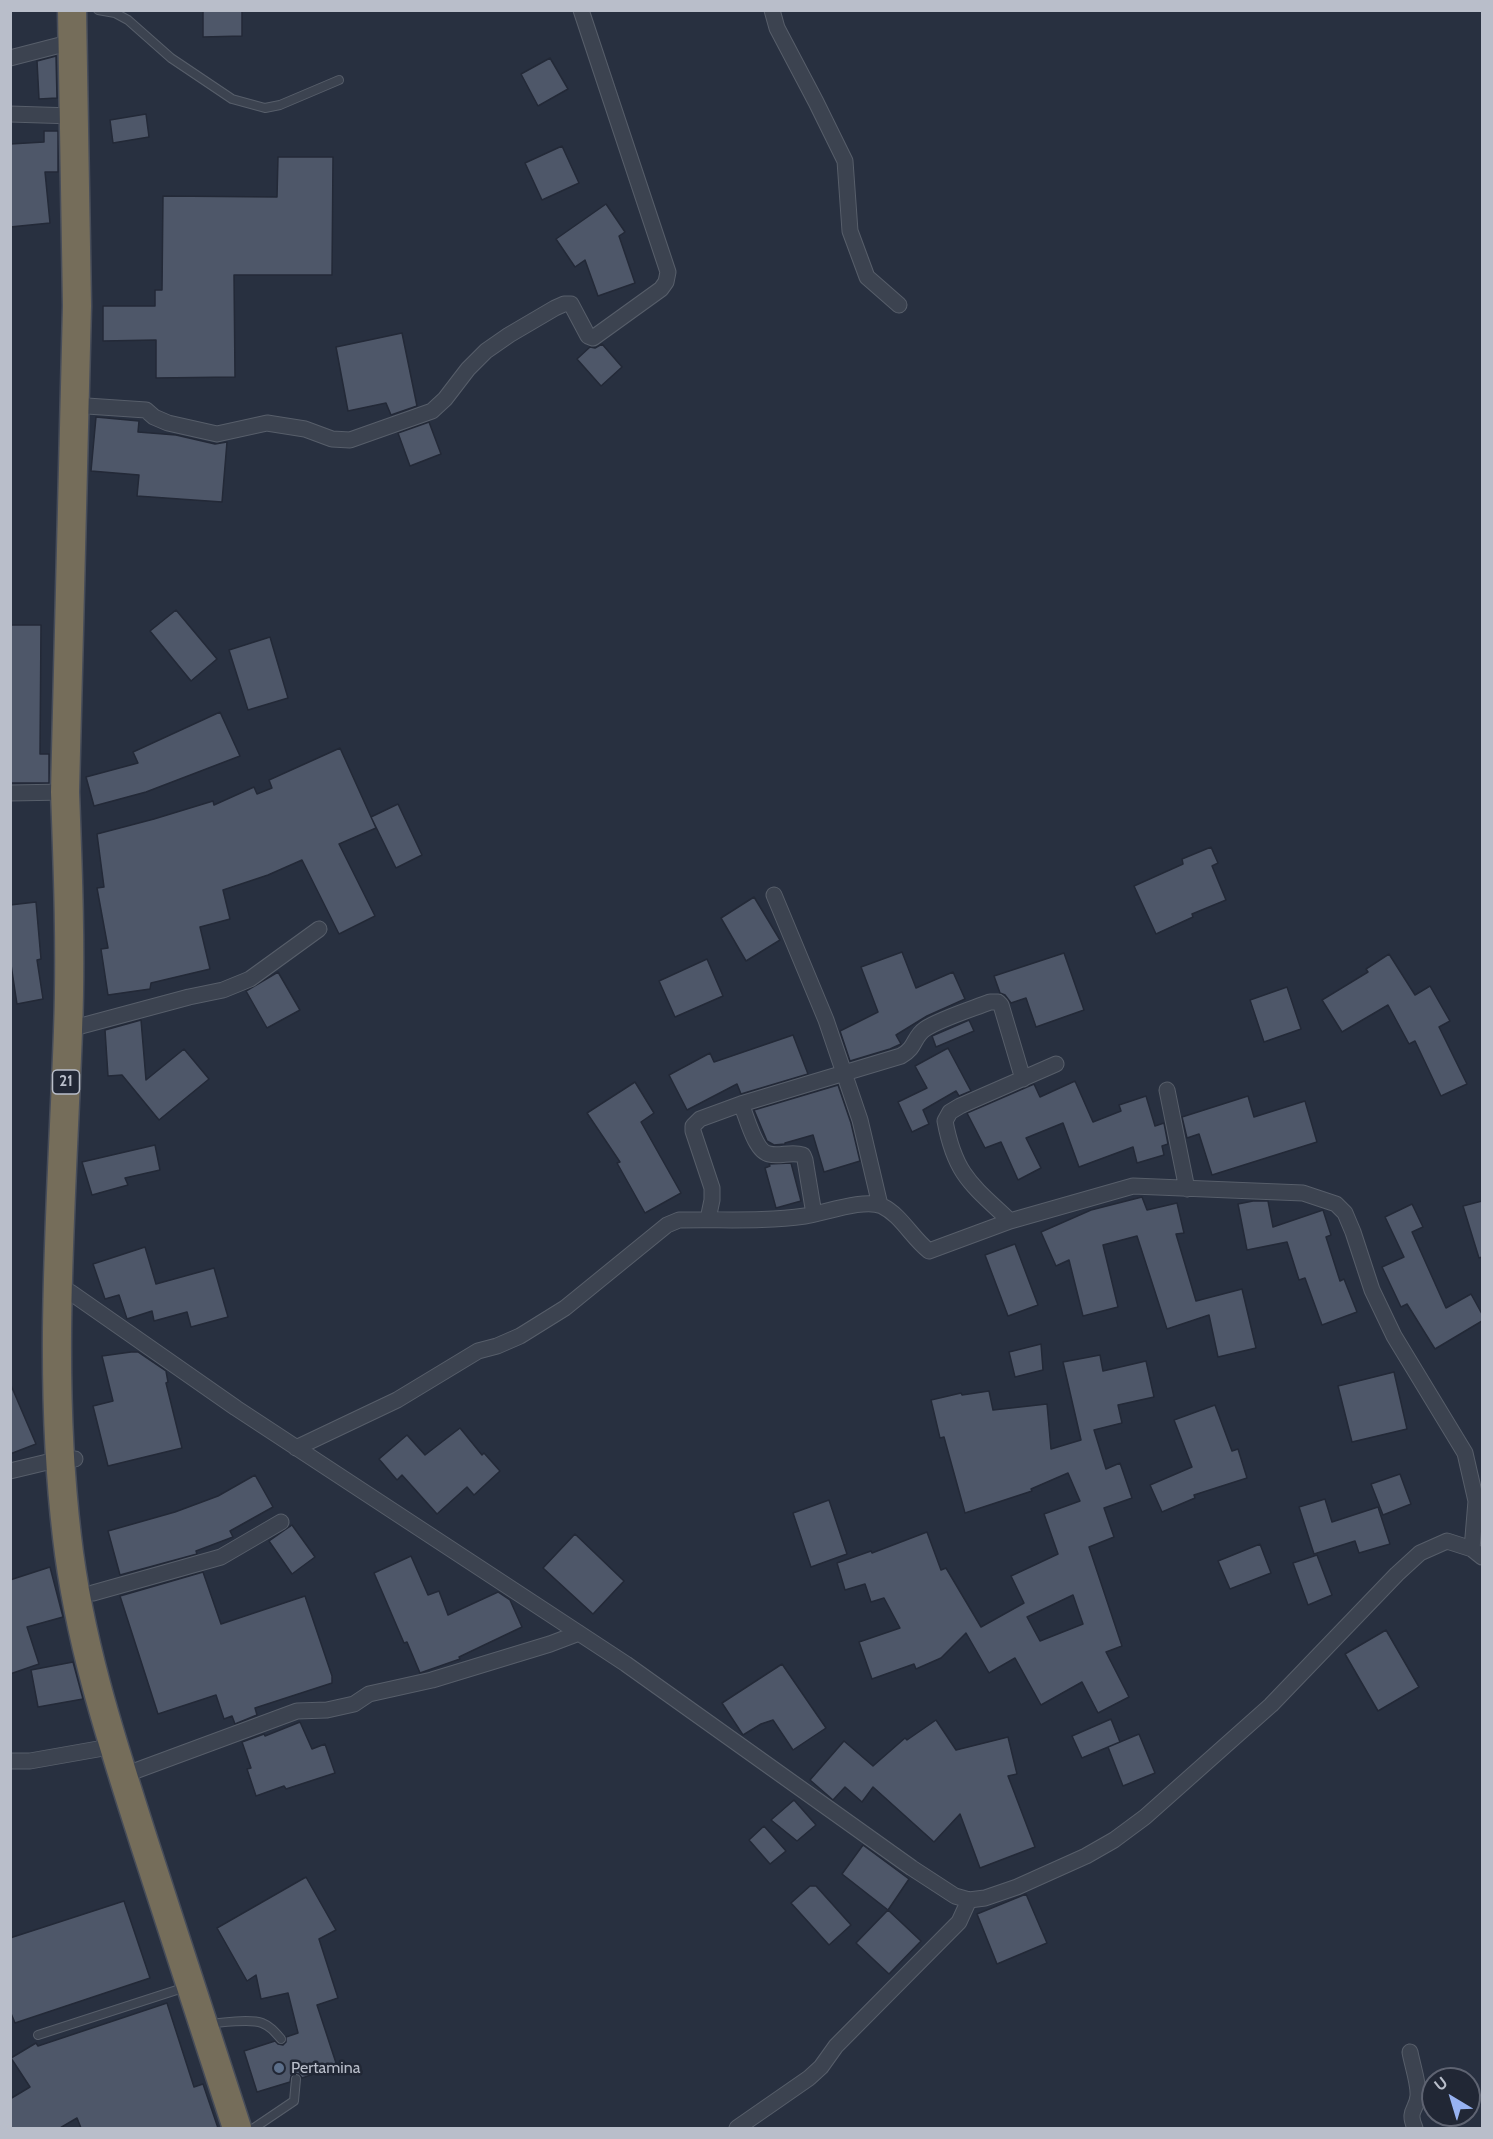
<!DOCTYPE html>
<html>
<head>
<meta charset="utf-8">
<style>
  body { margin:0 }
  #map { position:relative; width:1493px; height:2139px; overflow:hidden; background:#283040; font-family:Cabin,sans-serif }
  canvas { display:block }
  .frame { position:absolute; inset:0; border:12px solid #b9beca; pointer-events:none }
  .north { position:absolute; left:1421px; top:2067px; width:60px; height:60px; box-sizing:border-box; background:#212735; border:2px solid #5e6371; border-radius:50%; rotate:322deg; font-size:16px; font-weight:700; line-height:24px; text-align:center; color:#b9beca }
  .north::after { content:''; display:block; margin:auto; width:21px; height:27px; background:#97b2f1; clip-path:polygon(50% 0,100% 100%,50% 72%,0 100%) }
</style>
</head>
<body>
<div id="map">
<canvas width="1493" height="2139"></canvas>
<div class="frame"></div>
<div class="north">U</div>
</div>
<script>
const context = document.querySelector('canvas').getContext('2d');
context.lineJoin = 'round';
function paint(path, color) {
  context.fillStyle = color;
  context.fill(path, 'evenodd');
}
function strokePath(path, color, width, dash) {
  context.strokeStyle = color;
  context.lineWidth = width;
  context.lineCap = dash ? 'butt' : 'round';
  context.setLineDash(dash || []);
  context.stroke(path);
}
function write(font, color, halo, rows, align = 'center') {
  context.font = font + ' Cabin,sans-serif';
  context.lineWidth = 5;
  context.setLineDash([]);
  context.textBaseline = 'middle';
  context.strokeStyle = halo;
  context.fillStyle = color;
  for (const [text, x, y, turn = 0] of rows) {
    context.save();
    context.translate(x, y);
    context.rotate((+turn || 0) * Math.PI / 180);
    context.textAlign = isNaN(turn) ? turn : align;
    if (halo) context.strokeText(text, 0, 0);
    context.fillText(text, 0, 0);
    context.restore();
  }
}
const building = new Path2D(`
  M203,10H242V36L203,37Z
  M56,56L57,98L39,99L37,61Z
  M550,58L568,89L538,106L521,74Z
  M146,114L149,137L113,143L110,120Z
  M44,131H58V172H45L50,223L10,227V144L44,142Z
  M562,146L579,183L542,200L525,163Z
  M278,157H333L332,275H234L235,377L156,378V340L103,341V306H155V290H162L163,196L277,197Z
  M606,204L625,232L619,236L635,283L598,296L585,260L575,267L556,239Z
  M402,333L417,406L391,415L386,403L348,411L336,347Z
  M602,344L622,367L601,386L577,359L590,347L595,348Z
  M96,417L139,421L138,432L176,435L215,444L227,442L222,502L137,496L139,475L91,471Z
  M429,422L441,454L410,466L398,433Z
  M176,610L217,659L191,681L150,631Z
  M10,625H41L40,754H49V783H10Z
  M270,637L288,698L248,710L229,650Z
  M220,712L240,756L146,792L94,806L86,777L138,763L133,752Z
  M340,748L376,828L339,844L375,916L339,934L302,860L268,875L223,890L230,919L200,927L210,969L151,983L150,989L108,995L101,949L108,948L97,888L104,887L97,834L154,819L213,801L214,805L254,787L257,794L272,788L269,780Z
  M398,804L422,855L396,868L371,817Z
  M1211,847L1218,863L1212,866L1226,900L1192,914L1193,917L1156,934L1134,886L1183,864L1182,859Z
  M754,897L780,940L746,961L721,918Z
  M36,902L41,959L37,960L43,999L17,1004L10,958V905Z
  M902,952L916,988L953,972L965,999L927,1016L896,1035L901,1044L890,1049L850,1061L840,1031L878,1012L861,967Z
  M1064,953L1084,1010L1036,1027L1026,998L1011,1003L1005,995L1000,993L994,976Z
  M1389,954L1415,995L1430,986L1450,1021L1439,1027L1467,1084L1441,1096L1415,1041L1409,1044L1388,1005L1342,1032L1322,1000L1368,972L1366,969Z
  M707,959L723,996L675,1017L659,981Z
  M278,972L300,1010L267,1028L246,991Z
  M1287,987L1301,1029L1264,1042L1250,1000Z
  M141,1020L146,1080L184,1049L209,1079L159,1120L122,1075L108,1076L105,1030Z
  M969,1020L974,1031L936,1047L932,1036Z
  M793,1035L808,1074L741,1094L737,1084L687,1110L669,1075L710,1053L714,1062Z
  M948,1048L971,1091L959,1096L956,1091L923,1110L929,1124L912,1132L898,1102L927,1088L915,1066Z
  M1075,1081L1093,1122L1121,1111L1119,1105L1146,1096L1155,1126L1164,1123L1168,1144L1162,1146L1164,1155L1137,1163L1133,1147L1079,1167L1063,1123L1026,1138L1041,1168L1018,1180L1001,1142L985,1148L967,1113L1034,1084L1040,1097Z
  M635,1082L654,1113L641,1122L681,1193L645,1213L617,1163L620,1162L587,1113Z
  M838,1085L851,1123L860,1161L824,1172L813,1135L785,1143V1144L774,1145L767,1141L754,1110Z
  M1248,1096L1254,1117L1305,1101L1317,1142L1212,1175L1199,1134L1187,1138L1182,1117Z
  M155,1145L160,1170L125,1178L128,1185L92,1195L82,1162Z
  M791,1163L801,1201L776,1208L765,1168L770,1166L769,1164Z
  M1142,1197L1147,1210L1177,1203L1184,1233L1176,1234L1196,1301L1242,1289L1256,1348L1218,1357L1209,1315L1167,1329L1137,1236L1103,1245L1118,1307L1083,1316L1069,1260L1056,1266L1041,1232L1091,1210Z
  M1253,1201H1268L1273,1227L1323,1210L1331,1235L1326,1237L1340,1281L1344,1279L1357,1312L1322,1325L1305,1278L1299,1280L1287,1242L1247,1250L1238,1204Z
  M1482,1201V1257L1479,1258L1463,1206Z
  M1412,1204L1423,1227L1412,1232L1446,1308L1471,1294L1482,1314V1321L1435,1349L1407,1304L1401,1307L1382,1267L1404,1257L1385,1217Z
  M1015,1244L1038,1305L1008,1316L985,1255Z
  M145,1247L156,1284L214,1268L228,1317L191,1327L187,1312L154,1321L152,1311L127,1319L119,1295L105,1299L93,1264Z
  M1041,1344L1043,1370L1015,1377L1009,1352Z
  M131,1352H138L166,1371L168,1382L166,1383L182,1448L108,1466L93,1406L113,1401L102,1356Z
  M1100,1355L1103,1371L1146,1361L1154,1397L1118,1405L1122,1423L1094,1430L1106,1469L1120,1463L1132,1498L1104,1508L1114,1537L1089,1547L1122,1646L1106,1652L1129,1697L1098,1713L1082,1682L1041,1705L1015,1658L989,1673L966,1633L941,1658L916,1669L914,1664L872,1679L859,1642L900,1628L884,1598L871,1602L865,1584L845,1590L837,1563L871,1551L872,1553L927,1532L941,1570L946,1568L981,1627L1024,1603L1011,1576L1058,1554L1044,1514L1080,1501L1068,1473L1031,1489L1032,1491L965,1513L944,1437L940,1438L931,1400L961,1393L962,1395L989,1391L993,1410L1047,1404L1051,1449L1081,1440L1063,1362ZM1073,1595L1083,1624L1040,1641L1027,1617Z
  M1394,1372L1407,1429L1352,1442L1338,1386Z
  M10,1383L36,1444L10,1454Z
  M1215,1405L1232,1451L1238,1449L1247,1478L1194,1495L1195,1498L1162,1512L1150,1485L1192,1467L1174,1420Z
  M460,1428L482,1455L484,1453L500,1471L474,1495L467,1487L437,1514L402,1475L397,1480L379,1459L407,1435L425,1455Z
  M1400,1474L1411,1504L1383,1515L1371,1484Z
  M255,1475L273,1507L230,1531L233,1537L196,1551L197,1554L120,1575L108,1531L175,1512L218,1496Z
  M1325,1499L1332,1522L1378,1507L1390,1544L1359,1553L1355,1541L1314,1554L1299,1507Z
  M829,1500L847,1554L811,1567L793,1513Z
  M292,1525L315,1557L292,1574L269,1541Z
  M575,1534L624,1581L593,1614L543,1568Z
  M1260,1544L1271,1573L1230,1589L1218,1561Z
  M1317,1555L1332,1595L1308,1605L1293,1563Z
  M411,1556L428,1595L439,1591L448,1615L498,1592L510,1600L522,1627L459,1657L460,1659L420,1673L407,1642L404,1643L374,1573Z
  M50,1567L63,1617L27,1627L39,1664L10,1674V1580Z
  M203,1572L221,1624L305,1596L332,1676V1683L255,1708L257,1715L235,1724L232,1716L224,1719L216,1695L158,1714L120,1596Z
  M1386,1630L1419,1687L1378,1711L1345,1654Z
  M73,1662L83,1699L38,1707L31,1670Z
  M782,1664L826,1728L793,1750L773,1720L761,1724L743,1735L722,1703Z
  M1111,1719L1120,1742L1082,1758L1072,1736Z
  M936,1720L956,1750L1008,1737L1017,1774L1008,1776L1035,1847L980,1868L960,1814L934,1842L873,1787L862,1802L845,1787L833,1800L810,1780L844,1741L873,1766L905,1738L907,1740Z
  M300,1722L312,1749L325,1744L335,1773L286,1789L284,1786L256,1796L247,1769L251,1768L242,1742L264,1734L265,1736Z
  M1139,1734L1155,1773L1123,1786L1108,1747Z
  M794,1800L816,1825L797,1841L771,1820Z
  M764,1826L786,1851L770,1864L749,1840Z
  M863,1845L909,1879L888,1910L842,1874Z
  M306,1877L336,1930L319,1939L338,1998L317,2005L337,2066L302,2078L299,2074L294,2073L291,2076L290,2082L257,2092L244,2051L275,2041L278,2044L283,2045L286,2042V2037L298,2033L288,1993L261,1999L256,1975L247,1981L217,1928Z
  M810,1886H816L851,1925L829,1945L791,1903Z
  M1026,1894L1047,1943L997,1964L977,1914Z
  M124,1901L150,1978L15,2023L10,2011V1938Z
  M888,1910L921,1941L889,1974L856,1943Z
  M167,2003L194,2087L203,2084L218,2128H81L77,2118L60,2128H10V2099L30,2087L11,2058L36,2043L38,2046Z`);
const lane = new Path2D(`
  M98,10L115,13L128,20L171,58L232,99L265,108L280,105L339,80
  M208,2025C219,2022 252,2019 262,2023C270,2026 275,2032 281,2039
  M38,2035L186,1987
  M254,2128L294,2101L296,2079`);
const street = new Path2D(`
  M772,10L777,28L816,102L845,161L850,231L867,277L899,305
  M10,58L72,42
  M10,114L73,116
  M87,406L146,410L154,417L168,423L217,434L267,423L305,429L332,439L350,440L432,411L445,399L468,369L486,351L509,335L555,308L564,304H571L588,336L593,338L661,289L666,282L668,272L581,10
  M10,793L65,792
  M774,895L826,1020L860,1120L880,1205
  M81,1026L189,997L223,990L250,979L319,929
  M1167,1090L1187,1189
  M741,1104L901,1056C917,1047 913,1037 925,1029C940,1019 972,1009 990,1002H998L1001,1005L1023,1079
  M708,1219L712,1200V1188L693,1131V1126L700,1119L741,1104C747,1117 755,1152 769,1154C780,1157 791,1151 803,1155L805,1160L814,1214
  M1010,1221C972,1185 955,1175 945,1121L950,1112L960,1106L1056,1064
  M58,1286L70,1292L236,1408L626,1664L912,1868L955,1896L969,1900L985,1898L1017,1887L1086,1856L1114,1840L1145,1817L1271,1705L1397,1574L1420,1553L1447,1541L1472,1549L1482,1557
  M296,1448L397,1400L478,1351L497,1346L520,1336L565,1308L667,1225L679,1220C721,1219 764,1222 805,1216C825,1213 864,1198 882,1206C901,1215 912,1238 929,1251L1010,1221L1133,1186L1303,1193L1336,1204L1345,1213L1353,1232L1372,1290L1394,1336L1465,1453L1476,1501L1472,1549
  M10,1471L60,1459H75
  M93,1593L221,1557L281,1522
  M10,1761H30L115,1746
  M135,1771L297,1711L327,1710L354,1704L369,1694L432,1680L550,1644L579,1633
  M1410,2052C1412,2064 1419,2084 1418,2096C1417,2110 1407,2110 1415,2128
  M737,2128L809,2078L821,2067L836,2046L959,1922L969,1900`);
const highway = new Path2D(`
  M72,10L77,306L65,792C68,871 71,952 68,1031C62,1200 47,1369 67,1537C79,1642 112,1742 144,1842C175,1938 206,2033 237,2128`);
const markers = [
  [279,2068,6,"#5c6f8a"]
];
const shields = [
  [66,1082,27]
];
const shieldNames = [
  ["21",66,1082]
];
const poiNames = [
  ["Pertamina",291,2068]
];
paint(building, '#4e5769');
strokePath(building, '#232937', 1.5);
strokePath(lane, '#575e6a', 10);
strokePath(street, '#575e6a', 17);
strokePath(highway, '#474d5a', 31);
strokePath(lane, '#3c4350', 8);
strokePath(street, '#3c4350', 15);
strokePath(highway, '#756d5a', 28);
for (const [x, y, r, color] of markers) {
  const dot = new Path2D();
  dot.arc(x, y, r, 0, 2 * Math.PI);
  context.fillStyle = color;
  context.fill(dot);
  strokePath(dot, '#212735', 2);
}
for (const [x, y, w] of shields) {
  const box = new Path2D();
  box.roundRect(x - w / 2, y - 12, w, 24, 4.5);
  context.fillStyle = '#212735';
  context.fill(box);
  strokePath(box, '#b9beca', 1.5);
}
write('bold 15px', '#b9beca', null, shieldNames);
write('16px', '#b9beca', '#212735', poiNames, 'left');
</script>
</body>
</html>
